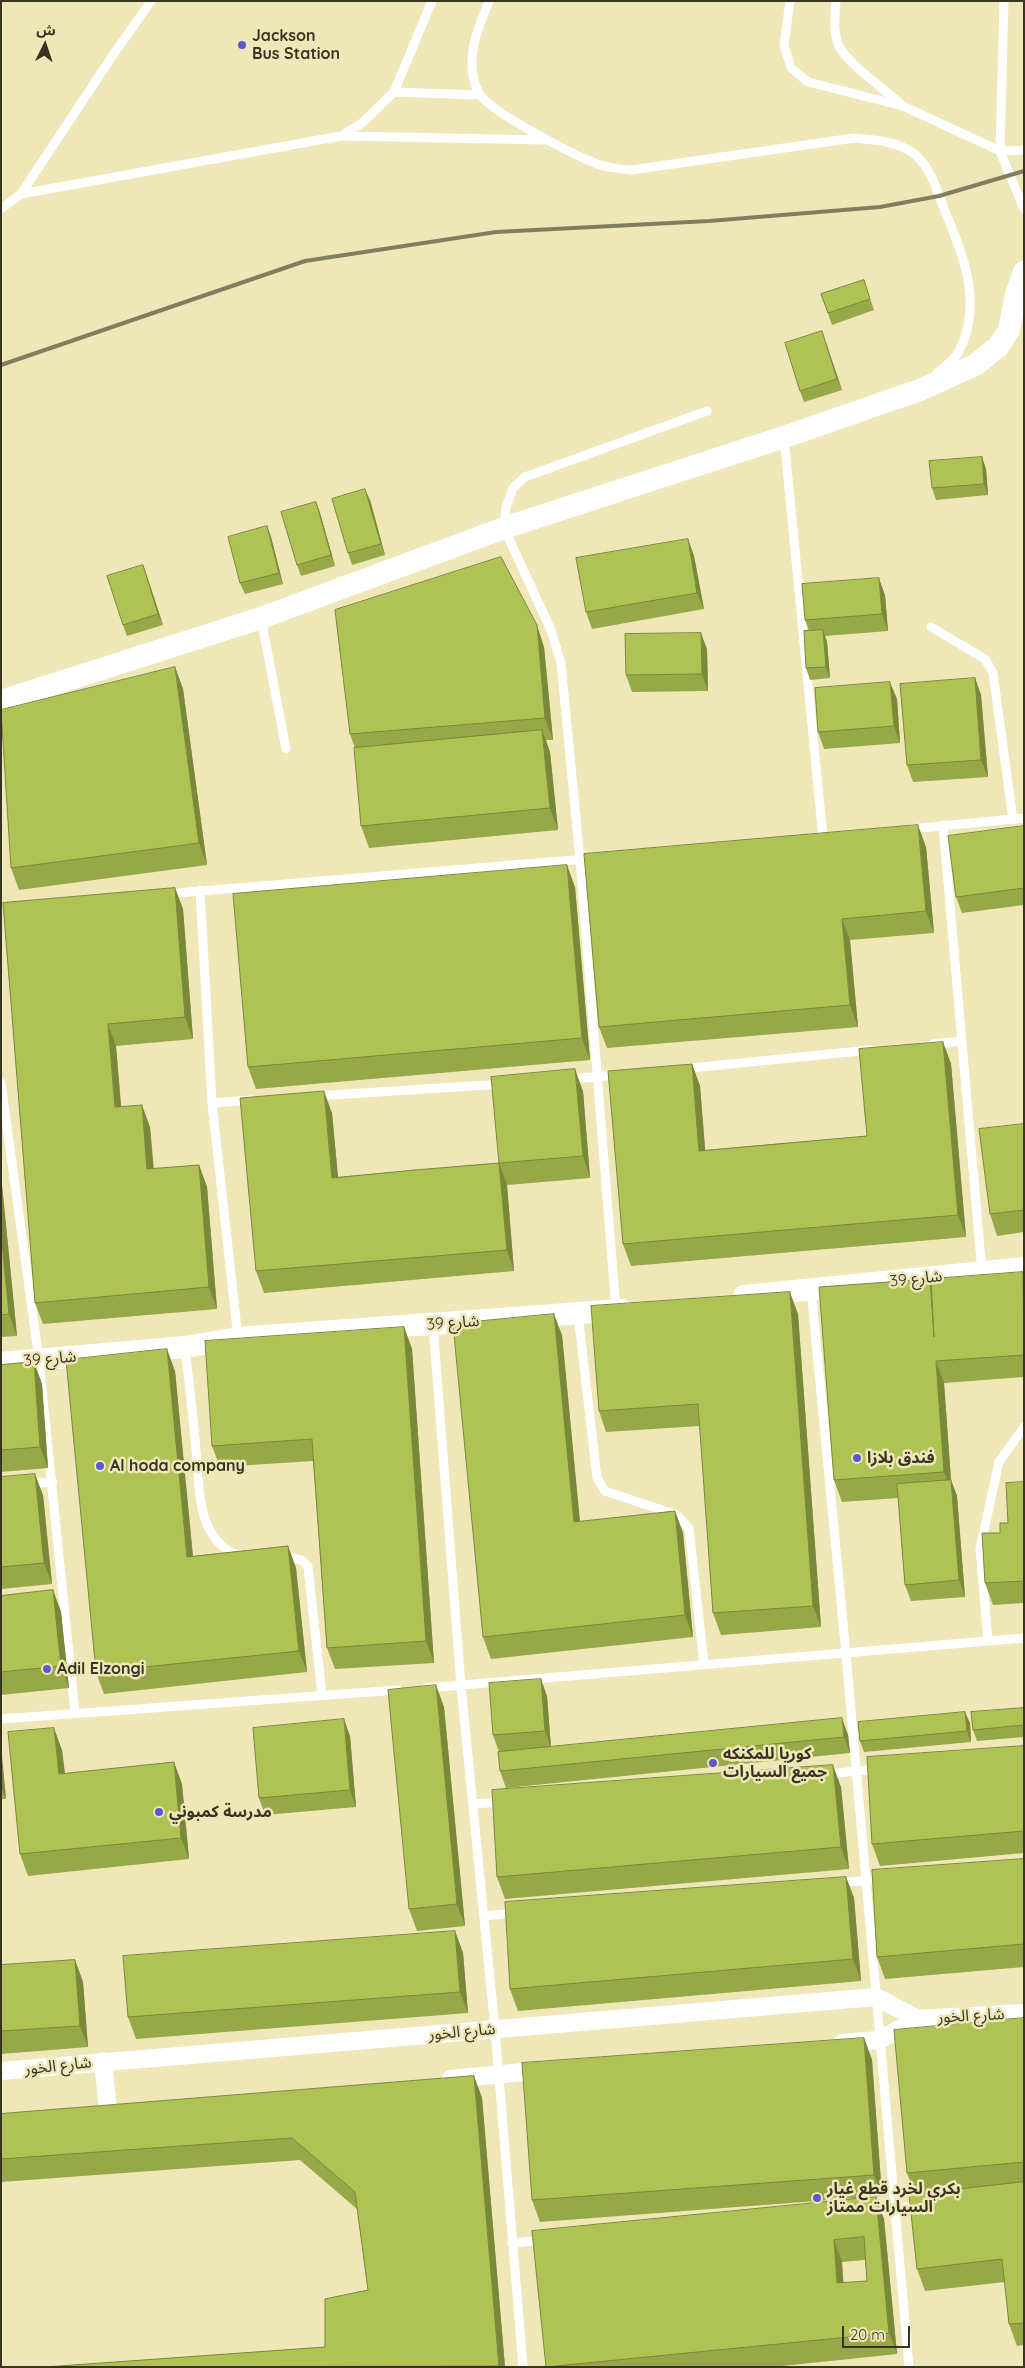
<!DOCTYPE html>
<html>
<head>
<meta charset="utf-8">
<style>
  body { margin:0 }
  #map { position:relative; width:1025px; height:2368px; overflow:hidden; background:#f0e7b8; font-family:Quicksand,"Noto Sans Arabic",sans-serif }
  canvas { display:block }
  .frame { position:absolute; inset:0; border:2px solid #383422; pointer-events:none }
  .north { position:absolute; left:20px; top:20px; width:50px; height:50px; -webkit-text-stroke:4px #f0e7b8; paint-order:stroke; rotate:4deg; font-size:14px; font-weight:700; line-height:20px; text-align:center; color:#383422 }
  .north::after { content:''; display:block; margin:auto; width:18px; height:22px; background:#383422; clip-path:polygon(50% 0,100% 100%,50% 72%,0 100%) }
  .scale { position:absolute; left:842px; top:2326px; width:68px; height:22px; box-sizing:border-box; border:2px solid #383422; border-top:0; padding-left:6px; font-size:15px; line-height:18px; white-space:nowrap; color:#383422; -webkit-text-stroke:4px #f0e7b8; paint-order:stroke }
</style>
</head>
<body>
<div id="map">
<canvas width="1025" height="2368"></canvas>
<div class="frame"></div>
<div class="north">ش</div>
<div class="scale">20 m</div>
</div>
<script>
const context = document.querySelector('canvas').getContext('2d');
context.lineJoin = 'round';
function strokePath(path, color, width, dash) {
  context.strokeStyle = color;
  context.lineWidth = width;
  context.lineCap = dash ? 'butt' : 'round';
  context.setLineDash(dash || []);
  context.stroke(path);
}
function paint(path, color) {
  context.fillStyle = color;
  context.fill(path, 'evenodd');
}
function write(font, color, halo, rows, align = 'center') {
  context.font = font + ' Quicksand,"Noto Sans Arabic",sans-serif';
  context.lineWidth = 5;
  context.setLineDash([]);
  context.textBaseline = 'middle';
  context.strokeStyle = halo;
  context.fillStyle = color;
  for (const [text, x, y, turn = 0] of rows) {
    context.save();
    context.translate(x, y);
    context.rotate((+turn || 0) * Math.PI / 180);
    context.textAlign = isNaN(turn) ? turn : align;
    if (halo) context.strokeText(text, 0, 0);
    context.fillText(text, 0, 0);
    context.restore();
  }
}
const service = new Path2D(`
  M489,1C477,30 463,63 479,93C489,112 578,157 600,165C610,168 621,169 631,170L854,138C875,140 896,141 913,153C928,163 937,189 943,206C962,252 985,304 958,353C953,361 943,368 936,374
  M790,1L784,45L791,68L808,82L903,106L1000,151L1024,150
  M836,1C835,15 833,30 838,44C845,62 887,91 903,106
  M1004,1L1000,151L1024,209
  M394,92L480,95
  M342,136L546,140
  M21,194L341,136L362,123L394,92L432,1
  M1,209L21,194L111,58L151,1
  M784,437L823,838L829,837
  M261,618L286,749
  M931,627L985,659L993,673L1013,820
  M943,825L982,1272
  M910,829L1024,818
  M200,890L212,1103L238,1338
  M165,894L586,859
  M933,1044L962,1041
  M681,1069L870,1050
  M567,1079L619,1075
  M1,1083L39,1360L75,1713
  M315,1096L504,1084
  M212,1103L252,1100
  M811,1289L846,1654L909,2367
  M616,1310L580,860L561,663L551,630L504,528L506,507L513,488L525,477L707,411
  M578,1314L597,1478L605,1491L671,1513L678,1516L689,1528L704,1664
  M433,1325L461,1686L495,2029L523,2367
  M185,1347C189,1382 193,1416 196,1450C198,1473 198,1497 205,1519C210,1534 224,1554 241,1555
  M26,1484L53,1482
  M281,1556L302,1560L308,1567L322,1695
  M988,1641L980,1549L999,1462L1024,1427
  M426,1688L1024,1638
  M1,1719L398,1690
  M825,1774L879,1769
  M473,1804L503,1802
  M837,1883L872,1880
  M484,1916L516,1913
  M870,2211L921,2206
  M512,2243L543,2240`);
const minor = new Path2D(`
  M842,2043L879,2040L918,2019L1024,2013
  M103,2061L108,2110
  M1,2071L876,1997L918,2019
  M451,2079L545,2070`);
const tertiary = new Path2D(`
  M1,701L261,618L504,528L784,437L920,390L975,365L998,347L1009,330L1016,294L1024,272
  M744,1296L1024,1268
  M1,1363L185,1347L238,1338L622,1310`);
const rail = new Path2D(`
  M1,365L305,261L496,232L709,221L880,207L939,196L1024,171`);
const wall = new Path2D(`
  M864,280L874,310L832,325L821,294Z
  M826,343L842,390L804,402L800,391Z
  M982,457L986,469L988,495L936,500L932,488Z
  M370,500L385,555L352,565L348,553Z
  M316,502L320,513L335,566L301,576L297,565Z
  M267,526L271,537L283,584L245,594L240,583Z
  M688,539L694,556L704,609L592,629L586,612Z
  M143,565L163,625L127,636L123,625Z
  M885,595L888,631L825,636L827,642L830,678L810,680L806,668L809,631L805,620Z
  M544,647L553,740H546L550,752L558,830L369,848L361,826L355,748L350,734Z
  M707,649L708,691L632,692L626,675Z
  M175,667L183,689L207,865L19,890L11,868Z
  M975,678L981,695L988,777L913,782L907,765Z
  M897,699L900,743L824,749L818,732Z
  M1024,826V905L962,913L956,897Z
  M926,847L934,933L850,940L858,1027L607,1048L599,1027Z
  M575,887L590,1060L256,1089L248,1067Z
  M175,888L183,909L193,1039L116,1046L121,1107L150,1127L154,1169L199,1165L207,1187L217,1309L43,1324L35,1303L3,903Z
  M943,1042L951,1064L966,1237L631,1266L623,1244L692,1064L700,1086L705,1150L867,1136Z
  M583,1091L590,1178L507,1185L514,1271L264,1293L256,1271L332,1113L338,1177L499,1163Z
  M1024,1124V1232L997,1236L990,1214Z
  M1,1175L17,1336L1,1337Z
  M1024,1274V1377L944,1383L951,1480L957,1496L965,1597L911,1601L905,1585L898,1498L842,1502L834,1480L931,1282Z
  M798,1314L821,1627L721,1635L713,1613L700,1426L606,1432L599,1411Z
  M404,1327L412,1349L434,1663L335,1669L327,1648L313,1461L220,1467L212,1446Z
  M562,1335L580,1522L675,1511L683,1533L693,1637L491,1659L483,1637Z
  M34,1362L42,1384L48,1468L1,1472V1365Z
  M175,1371L193,1556L288,1546L296,1568L307,1672L104,1694L96,1672Z
  M1,1477L43,1495L52,1584L1,1589Z
  M1024,1482V1603L993,1605L985,1583L1000,1533L1008,1523Z
  M53,1590L61,1612L69,1688L1,1695V1596Z
  M547,1696L551,1747L848,1735L850,1753L506,1788L500,1771L499,1752L493,1735Z
  M444,1707L465,1926L417,1931L409,1909Z
  M1024,1708V1737L977,1741L973,1730Z
  M970,1723L971,1742L864,1752L860,1741Z
  M350,1736L356,1807L265,1815L259,1798Z
  M1024,1746V1853L880,1866L872,1844Z
  M62,1750L65,1773L182,1784L189,1859L28,1876L20,1854Z
  M1,1755L6,1799H1Z
  M841,1787L849,1869L505,1899L497,1877Z
  M1024,1859V1967L885,1979L877,1957Z
  M846,1877L854,1898L861,1981L518,2011L510,1989Z
  M455,1931L463,1953L468,2013L136,2039L128,2017Z
  M75,1960L83,1982L88,2047L1,2054V1965Z
  M1024,2018V2345L1017,2346L1009,2324L1005,2282L925,2291L917,2269L915,2194L907,2173Z
  M864,2038L872,2060L882,2196L540,2222L532,2200Z
  M474,2076L482,2098L505,2367H45L325,2347L368,2290L357,2209L300,2160L1,2182V2114Z
  M876,2197L884,2219L897,2354L773,2367H546ZM865,2260L867,2281L843,2283L842,2262Z`);
const shadedWall = new Path2D(`
  M822,331L826,343L842,390L837,379Z
  M982,457L986,469L988,495L984,484Z
  M365,489L370,500L385,555L381,544Z
  M316,502L320,513L335,566L331,555Z
  M267,526L271,537L283,584L279,573Z
  M688,539L694,556L704,609L697,593Z
  M143,565L147,576L163,625L158,614Z
  M879,578L885,595L888,631L882,614Z
  M537,625L544,647L553,740L545,718Z
  M823,630L827,642L830,678L826,667Z
  M701,633L707,649L708,691L702,674Z
  M175,667L183,689L207,865L199,843Z
  M975,678L981,695L988,777L981,760Z
  M890,682L897,699L900,743L894,726Z
  M542,730L550,752L558,830L550,808Z
  M918,825L926,847L934,933L926,911Z
  M567,865L575,887L590,1060L582,1038Z
  M175,888L183,909L193,1039L185,1017Z
  M842,919L850,940L858,1027L850,1005Z
  M108,1024L116,1046L123,1129L115,1107Z
  M943,1042L951,1064L966,1237L958,1215Z
  M692,1064L700,1086L707,1172L699,1151Z
  M575,1069L583,1091L590,1178L583,1156Z
  M324,1091L332,1113L340,1199L332,1178Z
  M142,1105L150,1127L155,1191L147,1169Z
  M499,1163L507,1185L514,1271L507,1250Z
  M199,1165L207,1187L217,1309L209,1287Z
  M1,1175L17,1336L9,1314L1,1233Z
  M790,1292L798,1314L821,1627L813,1606Z
  M554,1314L562,1335L582,1544L574,1522Z
  M404,1327L412,1349L434,1663L426,1641Z
  M167,1349L175,1371L195,1579L187,1557Z
  M936,1361L944,1383L952,1494L944,1472Z
  M34,1362L42,1384L48,1468L40,1447Z
  M35,1474L43,1495L52,1584L44,1563Z
  M951,1480L957,1496L965,1597L959,1580Z
  M675,1511L683,1533L693,1637L685,1615Z
  M288,1546L296,1568L307,1672L299,1651Z
  M53,1590L61,1612L69,1688L61,1666Z
  M541,1679L547,1696L551,1748L545,1731Z
  M436,1685L444,1707L465,1926L457,1904Z
  M965,1712L970,1723L971,1742L967,1731Z
  M842,1718L848,1735L850,1753L844,1737Z
  M344,1719L350,1736L356,1807L350,1790Z
  M54,1728L62,1750L67,1796L59,1774Z
  M1,1755L2,1756L6,1799L1,1786Z
  M174,1762L182,1784L189,1859L181,1838Z
  M833,1765L841,1787L849,1869L841,1847Z
  M846,1877L854,1898L861,1981L853,1959Z
  M455,1931L463,1953L468,2013L460,1992Z
  M75,1960L83,1982L88,2047L80,2026Z
  M864,2038L872,2060L882,2196L874,2175Z
  M474,2076L482,2098L505,2367L499,2366Z
  M876,2197L884,2219L897,2354L889,2333Z
  M834,2240L842,2262L845,2305L837,2283Z`);
const building = new Path2D(`
  M864,280L870,299L828,313L821,294Z
  M822,331L837,379L800,391L785,343Z
  M982,457L984,484L932,488L929,461Z
  M365,489L381,544L348,553L332,499Z
  M316,502L331,555L297,565L281,512Z
  M267,526L279,573L240,583L228,537Z
  M688,539L697,593L586,612L576,558Z
  M501,557L537,625L545,718L350,734L335,610Z
  M143,565L158,614L123,625L107,576Z
  M879,578L882,614L805,620L802,584Z
  M823,630L826,667L806,668L804,631Z
  M701,633L702,674L626,675L625,634Z
  M175,667L199,843L11,868L1,710Z
  M975,678L981,760L907,765L900,684Z
  M890,682L894,726L818,732L815,688Z
  M542,730L550,808L361,826L354,748Z
  M918,825L926,911L842,919L850,1005L599,1027L584,854Z
  M1024,826V888L956,897L948,836Z
  M567,865L582,1038L248,1067L233,894Z
  M175,888L185,1017L108,1024L115,1107L142,1105L147,1169L199,1165L209,1287L35,1303L3,903Z
  M943,1042L958,1215L623,1244L608,1071L692,1064L699,1151L867,1136L859,1049Z
  M575,1069L583,1156L499,1163L507,1250L256,1271L240,1098L324,1091L332,1178L415,1170L499,1163L491,1077Z
  M1024,1124V1210L990,1214L979,1129Z
  M1,1233L9,1314L1,1315Z
  M1023,1272L1024,1355L936,1361L944,1472L834,1480L819,1287L930,1279L934,1337L931,1279Z
  M790,1292L813,1606L713,1613L698,1404L599,1411L591,1306Z
  M554,1314L574,1522L675,1511L685,1615L483,1637L453,1324Z
  M404,1327L426,1641L327,1648L312,1439L212,1446L205,1341Z
  M167,1349L187,1557L288,1546L299,1651L96,1672L66,1360Z
  M34,1362L40,1447L1,1450V1365Z
  M35,1474L44,1563L1,1567V1477Z
  M951,1480L959,1580L905,1585L897,1484Z
  M1024,1482V1581L985,1583L982,1533H1000V1523H1008L1006,1483Z
  M53,1590L61,1666L1,1672V1596Z
  M541,1679L545,1731L493,1735L489,1683Z
  M436,1685L457,1904L409,1909L388,1690Z
  M1024,1708V1725L973,1730L971,1712Z
  M965,1712L967,1731L860,1741L858,1722Z
  M842,1718L844,1737L500,1771L498,1752Z
  M344,1719L350,1790L259,1798L253,1728Z
  M54,1728L59,1774L174,1762L181,1838L20,1854L8,1732Z
  M1024,1746V1831L872,1844L867,1757Z
  M833,1765L841,1847L497,1877L492,1790Z
  M1024,1859V1944L877,1957L872,1870Z
  M846,1877L853,1959L510,1989L505,1902Z
  M455,1931L460,1992L128,2017L123,1956Z
  M75,1960L80,2026L1,2031V1965Z
  M1024,2018V2162L907,2173L894,2030Z
  M864,2038L874,2175L532,2200L522,2063Z
  M474,2076L499,2366L45,2367L325,2347V2299L368,2290L355,2192L292,2138L1,2159V2114Z
  M1024,2182V2323L1009,2324L1002,2259L917,2269L909,2195Z
  M876,2197L889,2333L546,2367L532,2231ZM864,2237L867,2281L837,2283L834,2240Z`);
const markers = [
  [242,45,5,"#5959d0"],
  [857,1458,5,"#5959d0"],
  [100,1466,5,"#5959d0"],
  [47,1669,5,"#5959d0"],
  [713,1763,5,"#5959d0"],
  [159,1812,5,"#5959d0"],
  [817,2198,5,"#5959d0"]
];
const poiNames = [
  ["Jackson",252,36],
  ["Bus Station",252,54],
  ["فندق بلازا",867,1458],
  ["Al hoda company",110,1466],
  ["Adil Elzongi",57,1669],
  ["كوريا للمكنكه",723,1754],
  ["جميع السيارات",723,1772],
  ["مدرسة كمبوني",169,1812],
  ["بكري لخرد قطع غيار",827,2189],
  ["السيارات ممتاز",827,2207]
];
const streetNames = [
  ["شارع 39",916,1279,-6],
  ["شارع 39",453,1323,-4],
  ["شارع 39",50,1359,-5],
  ["شارع الخور",971,2016,-3],
  ["شارع الخور",462,2032,-5],
  ["شارع الخور",58,2066,-6]
];
strokePath(service, '#fff', 9);
strokePath(minor, '#fff', 18);
strokePath(tertiary, '#fff', 22);
strokePath(rail, '#837d5f', 4);
paint(wall, '#96a847');
paint(shadedWall, '#7a883a');
paint(building, '#aec353');
strokePath(building, '#7a883a', 1);
for (const [x, y, r, color] of markers) {
  const dot = new Path2D();
  dot.arc(x, y, r, 0, 2 * Math.PI);
  context.fillStyle = color;
  context.fill(dot);
  strokePath(dot, '#f0e7b8', 2);
}
write('bold 16px', '#383422', '#f0e7b8', poiNames, 'left');
write('16px', '#383422', '#f0e7b8', streetNames);
</script>
</body>
</html>
